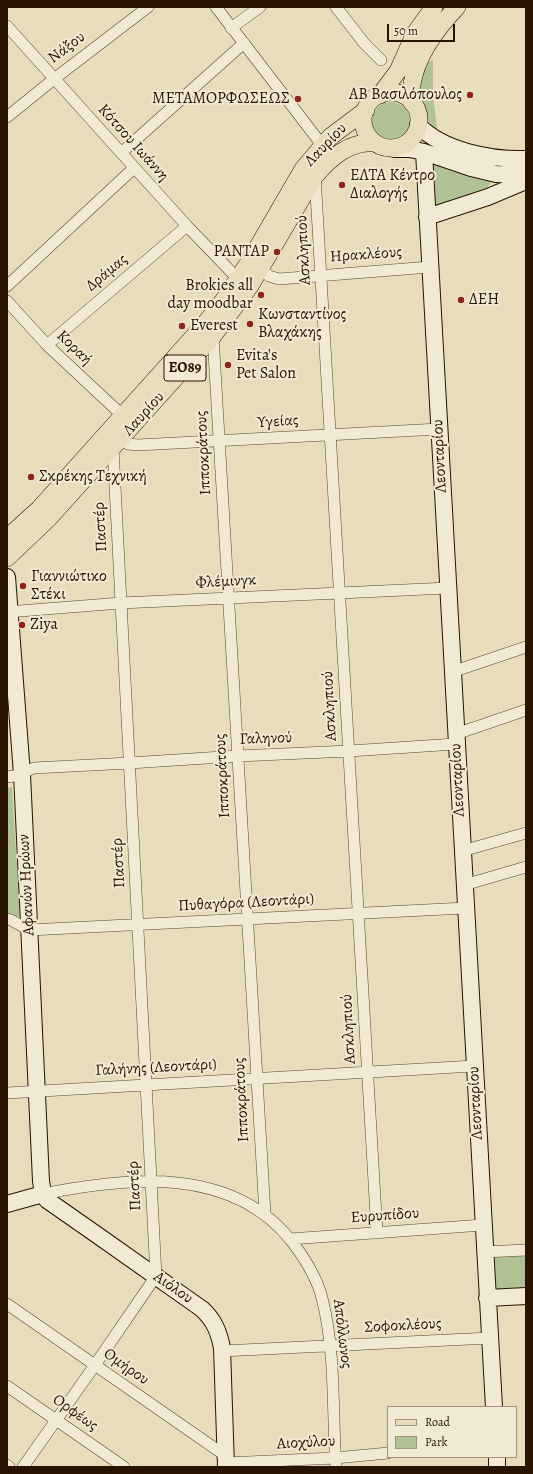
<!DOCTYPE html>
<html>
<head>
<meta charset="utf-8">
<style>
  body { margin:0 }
  #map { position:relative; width:533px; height:1474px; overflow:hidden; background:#e8ddbb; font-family:Alegreya,serif }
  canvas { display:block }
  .frame { position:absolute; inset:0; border:8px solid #281200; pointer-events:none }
  .legend { position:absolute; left:387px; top:1406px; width:130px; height:52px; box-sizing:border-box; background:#f0e9d3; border:1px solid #a0937f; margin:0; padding:5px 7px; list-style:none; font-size:12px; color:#281200 }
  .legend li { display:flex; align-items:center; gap:8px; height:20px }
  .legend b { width:20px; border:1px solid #a0937f }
  .scale { position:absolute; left:387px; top:24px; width:68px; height:18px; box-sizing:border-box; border:2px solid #281200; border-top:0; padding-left:5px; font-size:12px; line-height:14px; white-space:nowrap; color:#281200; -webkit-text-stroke:3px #f0e9d3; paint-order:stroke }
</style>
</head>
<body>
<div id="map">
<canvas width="533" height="1474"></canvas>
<div class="frame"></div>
<ul class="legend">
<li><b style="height:5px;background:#e8ddbb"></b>Road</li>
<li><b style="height:11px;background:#b0c294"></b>Park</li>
</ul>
<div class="scale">50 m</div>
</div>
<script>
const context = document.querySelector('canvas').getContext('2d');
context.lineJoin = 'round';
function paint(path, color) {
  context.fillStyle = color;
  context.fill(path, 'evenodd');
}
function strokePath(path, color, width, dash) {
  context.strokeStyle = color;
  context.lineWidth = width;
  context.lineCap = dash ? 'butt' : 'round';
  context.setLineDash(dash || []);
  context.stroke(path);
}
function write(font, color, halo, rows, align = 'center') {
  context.font = font + ' Alegreya,serif';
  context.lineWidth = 4;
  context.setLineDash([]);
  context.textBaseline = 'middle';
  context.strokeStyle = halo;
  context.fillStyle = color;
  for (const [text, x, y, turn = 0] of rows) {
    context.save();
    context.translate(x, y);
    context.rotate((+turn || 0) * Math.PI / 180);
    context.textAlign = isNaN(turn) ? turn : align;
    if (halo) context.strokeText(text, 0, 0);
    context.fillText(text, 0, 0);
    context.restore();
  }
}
const green = new Path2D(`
  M433,60V92H419L425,64Z
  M433,95L437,130L429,125L426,110L420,97V96Z
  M372 121a19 19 0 1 1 38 0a19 19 0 1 1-38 0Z
  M432,163H435L463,173L491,180C490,185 489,187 484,190L435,207Z
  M12,787L20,916L7,917V788Z
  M526,1245V1288L493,1289V1248Z`);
const street = new Path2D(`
  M216,7L322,145
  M336,7L364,43L381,60
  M7,26L187,226L238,279
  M231,28L260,7
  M7,117L54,79L148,7
  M121,153L244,43
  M315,176L377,1233
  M261,269L269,276L279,279L430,267
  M7,286L134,168
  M7,301L47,345L123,416
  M213,336L265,1214
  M47,345L187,226
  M122,438L128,444L138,445L439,429
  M7,612L121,603L448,588
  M452,672L526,647
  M456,734L526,710
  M7,777L14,776L34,768L129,763L238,756L349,751L456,744
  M462,851L526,833
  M464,885L526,867
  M7,919L11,920L29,930L465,908
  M7,1093L474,1066
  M43,1194C128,1177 233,1165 293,1243C305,1259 317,1278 322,1298C336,1353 332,1411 336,1467
  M290,1239L483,1225
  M484,1252L526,1250
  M7,1304L226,1456
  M222,1351L490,1338
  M7,1386L124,1467
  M226,1463L335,1458L388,1453
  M7,1465L9,1467
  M23,1467L95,1365L156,1276L113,448`);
const secondary = new Path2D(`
  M418,125C443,151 491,160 526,159
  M394,149H410L424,152L471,168L496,174L526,175
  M424,152L494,1407
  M427,217L488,197L526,181
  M7,577L22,774L41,1181L43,1194L47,1200L100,1237L202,1309C214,1320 219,1332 222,1348L226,1467
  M7,1204L43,1194
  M487,1298L526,1296
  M497,1457V1467`);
const primary = new Path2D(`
  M363 120a28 28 0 1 1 56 0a28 28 0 1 1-56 0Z
  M380,95L398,71L415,33L434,7
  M412,103C412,96 410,90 412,84C417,55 437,28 457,7
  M7,538L39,509L204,325L226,297L249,262L303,169L330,137L366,110
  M7,558L49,518L213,336L250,286L315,176C331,157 350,141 375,143`);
const markers = [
  [470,95,4,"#8f2418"],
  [298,99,4,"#8f2418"],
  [342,185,4,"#8f2418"],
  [277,252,4,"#8f2418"],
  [261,295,4,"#8f2418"],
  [461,300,4,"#8f2418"],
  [250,324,4,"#8f2418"],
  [182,326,4,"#8f2418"],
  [228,365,4,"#8f2418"],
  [31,477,4,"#8f2418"],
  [23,586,4,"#8f2418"],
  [22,625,4,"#8f2418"]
];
const shields = [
  [185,368,42]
];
const shieldNames = [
  ["ΕΟ89",185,368]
];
const streetNames = [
  ["Νάξου",67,48,-37],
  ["Κότσου Ιωάννη",133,143,48],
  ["Λαυρίου",326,145,-46],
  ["Ασκληπιού",304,250,-93],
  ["Ηρακλέους",366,255,-4],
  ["Δράμας",107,273,-40],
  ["Κοραή",74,348,44],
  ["Λαυρίου",144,414,-48],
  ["Υγείας",278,422,-4],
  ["Ιπποκράτους",204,453,-93],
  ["Λεονταρίου",440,456,-93],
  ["Παστέρ",101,527,-93],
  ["Φλέμινγκ",226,582,-3],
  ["Ασκληπιού",330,706,-93],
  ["Γαληνού",266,739,-2],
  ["Ιπποκράτους",223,776,-93],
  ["Λεονταρίου",458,780,-93],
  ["Παστέρ",119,863,-93],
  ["Αφανών Ηρώων",27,885,-93],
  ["Πυθαγόρα (Λεοντάρι)",246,903,-3],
  ["Ασκληπιού",349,1029,-93],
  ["Γαλήνης (Λεοντάρι)",156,1068,-3],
  ["Ιπποκράτους",242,1100,-93],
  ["Λεονταρίου",476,1103,-93],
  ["Παστέρ",135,1186,-93],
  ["Ευρυπίδου",385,1216,-4],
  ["Αιόλου",173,1288,35],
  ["Σοφοκλέους",403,1326,-3],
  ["Απόλλωνος",342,1334,83],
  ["Ομήρου",126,1367,35],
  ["Ορφέως",75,1413,35],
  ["Αιοχύλου",306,1443,-3]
];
const poiNames = [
  ["ΑΒ Βασιλόπουλος",462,95,"right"],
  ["ΜΕΤΑΜΟΡΦΩΣΕΩΣ",290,99,"right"],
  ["ΕΛΤΑ Κέντρο",350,176],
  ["Διαλογής",350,194],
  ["ΡΑΝΤΑΡ",269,252,"right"],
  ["Brokies all",253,286,"right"],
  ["day moodbar",253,304,"right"],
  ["ΔΕΗ",469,300],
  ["Κωνσταντίνος",258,315],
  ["Βλαχάκης",258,333],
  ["Everest",190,326],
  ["Evita's",236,356],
  ["Pet Salon",236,374],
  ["Σκρέκης Τεχνική",39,477],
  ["Γιαννιώτικο",31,577],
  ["Στέκι",31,595],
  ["Ziya",30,625]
];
paint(green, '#b0c294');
strokePath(street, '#58452f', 12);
strokePath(secondary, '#281200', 18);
strokePath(primary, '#281200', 18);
strokePath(street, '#f0e9d3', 11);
strokePath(secondary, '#f0e9d3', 16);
strokePath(primary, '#e8ddbb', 17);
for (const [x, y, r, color] of markers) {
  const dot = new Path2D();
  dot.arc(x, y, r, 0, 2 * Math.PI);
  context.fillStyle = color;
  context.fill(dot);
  strokePath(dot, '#f0e9d3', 1.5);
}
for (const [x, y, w] of shields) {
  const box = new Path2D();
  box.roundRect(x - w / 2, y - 13, w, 26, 3);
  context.fillStyle = '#f0e9d3';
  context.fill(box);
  strokePath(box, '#281200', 1);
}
write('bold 15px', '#281200', null, shieldNames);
write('16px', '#281200', '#f0e9d3', streetNames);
write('16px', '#281200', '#f0e9d3', poiNames, 'left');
</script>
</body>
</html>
